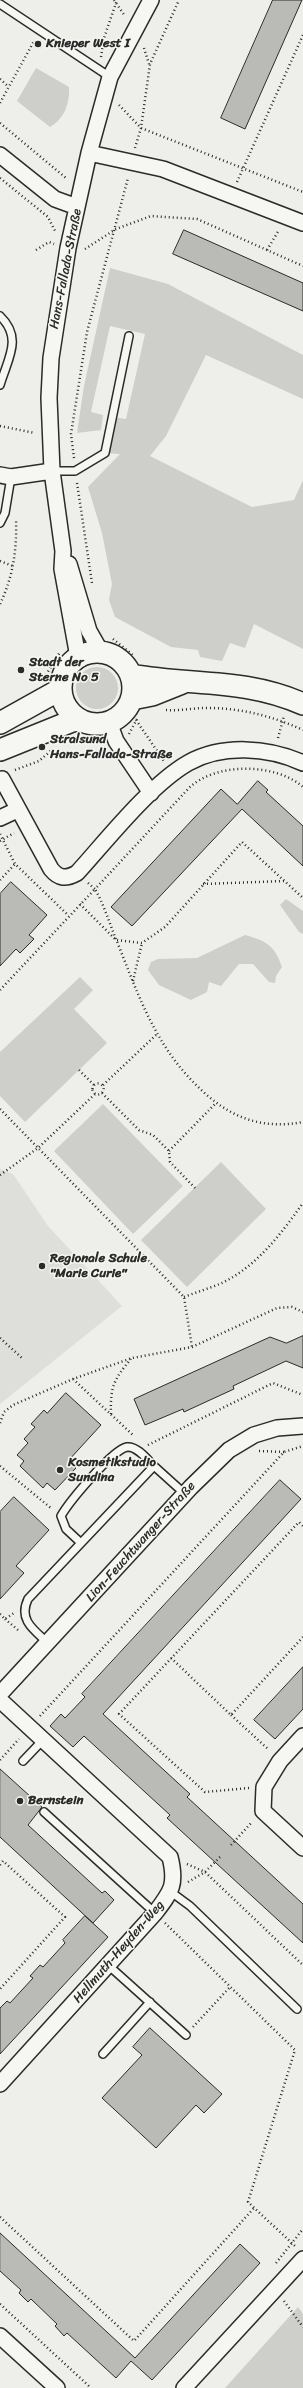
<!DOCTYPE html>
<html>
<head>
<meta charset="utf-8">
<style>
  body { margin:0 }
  canvas { display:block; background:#eeeeea }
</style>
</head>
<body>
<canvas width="303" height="2388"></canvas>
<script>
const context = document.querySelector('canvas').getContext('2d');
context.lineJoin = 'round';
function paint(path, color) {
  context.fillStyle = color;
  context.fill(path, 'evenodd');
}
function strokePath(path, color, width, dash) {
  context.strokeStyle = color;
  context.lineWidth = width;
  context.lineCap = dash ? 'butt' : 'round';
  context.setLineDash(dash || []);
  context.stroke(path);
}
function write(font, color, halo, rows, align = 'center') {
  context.font = font + ' Sriracha,sans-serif';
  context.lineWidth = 3;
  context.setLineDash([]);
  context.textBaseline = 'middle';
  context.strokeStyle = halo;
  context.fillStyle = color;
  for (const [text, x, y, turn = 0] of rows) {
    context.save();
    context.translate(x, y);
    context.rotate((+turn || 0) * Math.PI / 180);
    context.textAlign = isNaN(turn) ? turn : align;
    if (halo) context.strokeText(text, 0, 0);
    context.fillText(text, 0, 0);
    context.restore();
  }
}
const built = new Path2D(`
  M0,1169L13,1174L48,1226L122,1306L0,1404Z`);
const green = new Path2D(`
  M36,68L69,87C70,104 64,119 50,127L17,101Z
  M110,268L168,284L303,355V399L206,355L166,436L150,456L252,507L294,500L303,480V649L254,624L245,648L230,643L222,661L200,657L198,650L171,647L115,617L109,600L112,584L102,533L88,487L120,454L105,453L111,417L126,419L145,334L110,326L91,412L103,415L101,430L77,433L84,386Z
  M76 688a21 21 0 1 1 42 0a21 21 0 1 1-42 0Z
  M286,899L303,911V934L299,932L280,905Z
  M245,935C267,941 275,946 282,967L276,976L275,983L269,982L253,964H239L221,986L209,982L207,992L191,1000L159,985L148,970L151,962L158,959L197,958Z
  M80,977L93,990L74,1009L107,1043L25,1122L0,1096V1052Z
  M103,1104L183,1186L133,1234L54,1151Z
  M221,1162L266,1209L187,1287L141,1240Z
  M298,2307L303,2314V2388H225Z`);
const building = new Path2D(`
  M273,0H302L245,129L221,118Z
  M184,230L303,283V311L173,254Z
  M258,781L268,790L266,792L303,826V866L242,809L132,926L111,907L221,789L237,804Z
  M11,882L47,915L29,935L34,939L20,953L16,949L0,966V894Z
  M303,1336V1368L286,1361L233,1386L234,1389L210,1400L184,1412L183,1409L145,1425L134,1399L270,1337L286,1343Z
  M66,1393L101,1425L68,1461L76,1468L55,1490L47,1483L43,1488L20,1466L24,1461L17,1455L28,1443L24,1439L35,1427L31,1424L44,1410L47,1413Z
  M280,1480L301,1499L103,1714L190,1794L187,1797L303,1904V1943L167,1818L170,1815L84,1736L73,1747L50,1726L61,1714L65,1718L85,1697L82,1694Z
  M14,1497L49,1530L16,1566L24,1573L0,1599V1512Z
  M303,1667V1709L275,1739L254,1720Z
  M0,1769L42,1807L28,1825L102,1893L105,1891L114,1900L93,1923L0,1837Z
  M85,1916L108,1937L0,2054V2008L7,2001L10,2003L33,1978L30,1976L40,1965L43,1967L65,1943L63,1940Z
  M150,2028L222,2094L204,2113L196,2105L156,2148L102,2098L142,2055L133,2047Z
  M0,2233L135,2358L240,2244L260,2263L152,2380L131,2361L116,2378L67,2333L64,2336L55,2326L57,2324L31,2299L28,2302L19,2293L21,2290L0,2271Z`);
const path = new Path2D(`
  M114,0L125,16
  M144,48L149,64
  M101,57L104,38L117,0
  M0,79L9,87
  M0,103L34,41
  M119,105L141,128L303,192
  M0,123L66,178
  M135,148L141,128L150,64L179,0
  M0,178L48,217L55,231
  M237,182L303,35
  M85,249L116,229L151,216L197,219L303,266
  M36,250L49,242L54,244
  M267,250L279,230
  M0,426L35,433
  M74,458L71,434L87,332L128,178
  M77,483L92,583
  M0,561L13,566
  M0,604C13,577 17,550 16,519
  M113,639L134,656
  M46,675L60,652
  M166,710C179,711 193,708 207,708C241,708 272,716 303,730
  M136,720L164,761
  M129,734L138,717
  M86,737L100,742
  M278,738L284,716
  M15,770L39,761L53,749
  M0,834L15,864L68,915
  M0,841L14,833
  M0,880L15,864
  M88,883L95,889L189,788C216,762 276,763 303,787
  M203,884L284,881
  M80,904L116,940L142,943L165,927L242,842L303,898
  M133,981L142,943
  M0,990L95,889C104,905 109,922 116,939C140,999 157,1052 208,1096C236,1120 266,1129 303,1122
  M79,1070L94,1085
  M92.5 1089a5.5 5.5 0 1 1 11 0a5.5 5.5 0 1 1-11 0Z
  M103,1085L156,1035
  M102,1093L139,1130L153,1135L169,1151L170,1162L195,1188
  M0,1109L184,1297L192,1347
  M169,1151L216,1103
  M0,1175L38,1148L95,1094
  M184,1297C197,1292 210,1288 222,1283C257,1266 281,1234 303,1203
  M0,1338L22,1358
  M73,1379L134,1436
  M111,1414C110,1387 114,1379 131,1359
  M0,1423L4,1412L13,1405L73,1379L132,1358L192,1347L277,1308L292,1307L303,1312
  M148,1445L273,1383L303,1395
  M259,1451L284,1452
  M0,1466L52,1509
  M0,1614L5,1619L14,1613
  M5,1619L18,1630
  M171,1658L231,1715L303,1637
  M231,1715L269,1750
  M40,1716L284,1452L303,1446
  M0,1760L19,1739
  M249,1788L205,1792L119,1714L299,1522L303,1526
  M231,1845L252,1822
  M187,1864L205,1872L303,1965
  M0,1865L3,1861L65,1917L0,1989
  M188,1882L205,1872L220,1857
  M165,1923L295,2050L248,2202L295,2246
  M193,2027L230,1987
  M0,2217L134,2341L254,2208
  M276,2263L303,2229
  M284,2301L303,2327
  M0,2304L91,2388`);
const lane = new Path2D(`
  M0,4L110,77
  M0,316C23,338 8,358 0,385
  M52,471H75L105,453L129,336
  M0,523L5,513L11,477
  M81,1543L66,1529L61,1516C69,1502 112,1450 127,1447C137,1446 147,1459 154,1466
  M48,1643C34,1630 18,1620 28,1599L154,1466L185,1494
  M23,1761L43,1740
  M44,1812L155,1913
  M171,1892L190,1906L297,2009
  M108,1965L186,2035
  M103,2054L150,2002`);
const street = new Path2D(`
  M89,153L163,169L303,223
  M0,155L55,199L77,207
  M0,475L11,477L52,471
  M69,564L89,631L101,652
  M78,657L62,569L63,551L52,471L49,398L51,358L68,248L89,153L110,77L151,0
  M109,722L116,741L151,793
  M2,779L51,869C59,879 66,879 77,873C107,840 150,785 188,763C222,744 268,747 303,763
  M0,818L17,810
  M0,1694L191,1487L229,1450L254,1435L277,1428L303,1426
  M0,1700L170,1857C177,1885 171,1892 155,1913L0,2084
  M303,1736L280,1761L264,1787L263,1811L303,1848
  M0,2336L57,2388
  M184,2388L303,2259`);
const secondary = new Path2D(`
  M61 688a36 36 0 1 1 72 0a36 36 0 1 1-72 0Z
  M131,675C192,686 244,678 303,704
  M132,699L152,695L182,683
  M0,723L61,689
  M0,750L72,721L80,720`);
const markers = [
  [38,44,4,"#2b2b2b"],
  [21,670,4,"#2b2b2b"],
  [42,747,4,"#2b2b2b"],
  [42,1266,4,"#2b2b2b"],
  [60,1470,4,"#2b2b2b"],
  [20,1801,4,"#2b2b2b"]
];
const poiNames = [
  ["Knieper West I",46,44],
  ["Stadt der",29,663],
  ["Sterne No 5",29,678],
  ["Stralsund",50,740],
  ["Hans-Fallada-Straße",50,755],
  ["Regionale Schule",50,1259],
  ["\"Marie Curie\"",50,1274],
  ["Kosmetikstudio",68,1463],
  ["Sundina",68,1478],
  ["Bernstein",28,1801]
];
const streetNames = [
  ["Hans-Fallada-Straße",66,269,-79],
  ["Lion-Feuchtwanger-Straße",141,1542,-48],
  ["Hellmuth-Heyden-Weg",119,1952,-49]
];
paint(built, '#dededb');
paint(green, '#cececa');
paint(building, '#babab7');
strokePath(building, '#2b2b2b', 1);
strokePath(lane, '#2b2b2b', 10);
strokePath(street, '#2b2b2b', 18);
strokePath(secondary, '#2b2b2b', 24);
strokePath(path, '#2b2b2b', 2.5, [1, 3]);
strokePath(lane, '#f6f6f2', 7);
strokePath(street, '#f6f6f2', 15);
strokePath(secondary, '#f6f6f2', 21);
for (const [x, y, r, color] of markers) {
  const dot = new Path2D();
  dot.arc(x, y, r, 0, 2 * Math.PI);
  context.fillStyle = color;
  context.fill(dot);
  strokePath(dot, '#f6f6f2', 1.5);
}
write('bold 13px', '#2b2b2b', '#f6f6f2', poiNames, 'left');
write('13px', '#2b2b2b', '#f6f6f2', streetNames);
</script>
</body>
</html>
